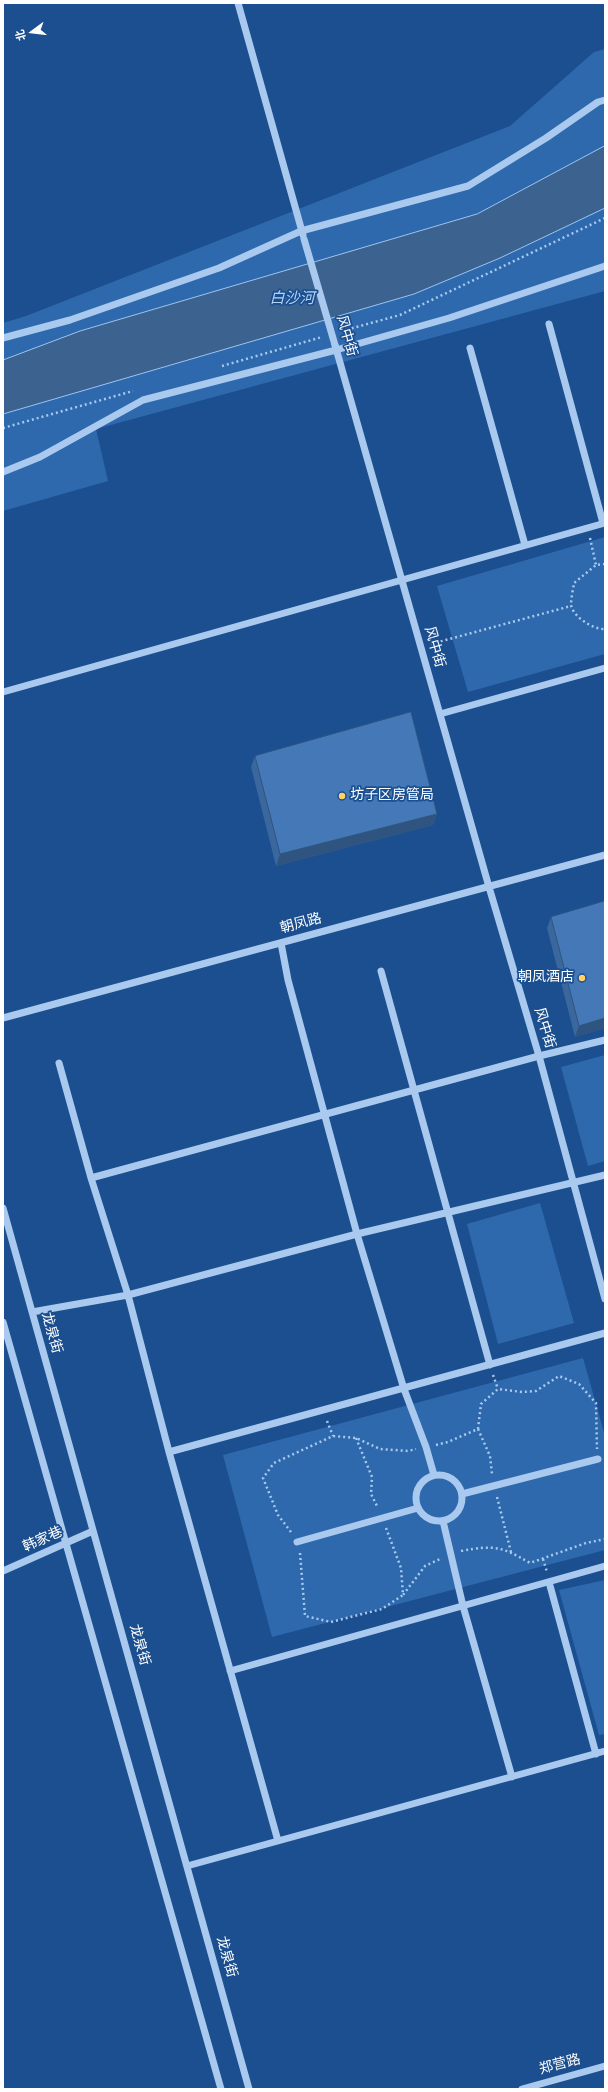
<!DOCTYPE html>
<html>
<head>
<meta charset="utf-8">
<style>
  body { margin:0 }
  #map { position:relative; width:608px; height:2092px; overflow:hidden; background:#1b4f8f; font-family:Jost,"Noto Sans SC",sans-serif }
  canvas { display:block }
  .frame { position:absolute; inset:0; border:4px solid #fff; pointer-events:none }
  .north { position:absolute; left:12px; top:12px; width:40px; height:40px; -webkit-text-stroke:3px #1b4f8f; paint-order:stroke; rotate:255deg; font-size:11px; font-weight:700; line-height:16px; text-align:center; color:#fff }
  .north::after { content:''; display:block; margin:auto; width:14px; height:18px; background:#fff; clip-path:polygon(50% 0,100% 100%,50% 72%,0 100%) }
</style>
</head>
<body>
<div id="map">
<canvas width="608" height="2092"></canvas>
<div class="frame"></div>
<div class="north">北</div>
</div>
<script>
const context = document.querySelector('canvas').getContext('2d');
context.lineJoin = 'round';
function paint(path, color) {
  context.fillStyle = color;
  context.fill(path, 'evenodd');
}
function strokePath(path, color, width, dash) {
  context.strokeStyle = color;
  context.lineWidth = width;
  context.lineCap = dash ? 'butt' : 'round';
  context.setLineDash(dash || []);
  context.stroke(path);
}
function write(font, color, halo, rows, align = 'center') {
  context.font = font + ' Jost,"Noto Sans SC",sans-serif';
  context.lineWidth = 3.5;
  context.setLineDash([]);
  context.textBaseline = 'middle';
  context.strokeStyle = halo;
  context.fillStyle = color;
  for (const [text, x, y, turn = 0] of rows) {
    context.save();
    context.translate(x, y);
    context.rotate((+turn || 0) * Math.PI / 180);
    context.textAlign = isNaN(turn) ? turn : align;
    if (halo) context.strokeText(text, 0, 0);
    context.fillText(text, 0, 0);
    context.restore();
  }
}
const green = new Path2D(`
  M605,49V291L96,429L108,481L3,511V323L26,316L510,126L594,52Z
  M605,537V654L468,692L437,586Z
  M605,1055V1161L588,1166L561,1067Z
  M540,1203L574,1323L498,1344L467,1224Z
  M583,1358L605,1436V1550L272,1637L223,1455Z
  M605,1580V1734L599,1735L559,1590Z`);
const water = new Path2D(`
  M605,146V208L500,258L414,294L3,414V360L80,331L477,214Z`);
const path = new Path2D(`
  M342,331L400,315L605,218
  M222,366L322,337
  M3,428L133,391
  M590,538L596,565
  M605,564L596,565L574,583C573,590 571,598 571,605C573,617 594,630 605,629
  M431,644L571,606
  M493,1375L498,1389
  M327,1421L333,1436
  M478,1429L490,1456L492,1474
  M356,1438L372,1477L371,1494L378,1508
  M436,1445L448,1442L478,1429L481,1404L498,1389L522,1392L536,1391L559,1376L579,1384L596,1403L597,1449
  M497,1497L511,1552
  M386,1528L401,1568L403,1595L425,1566L440,1559
  M291,1532L278,1515L263,1478L274,1463L333,1436L356,1438L380,1449L408,1451L416,1449
  M461,1551C494,1545 501,1546 530,1563L586,1543L605,1539
  M300,1553L305,1616L331,1622L382,1609L403,1595
  M543,1559L547,1572`);
const minor = new Path2D(`
  M238,3L303,235
  M549,324L603,523
  M3,338L70,320L219,268L301,231L468,186L546,138L598,102L605,100
  M335,345L489,887L539,1056L605,1299
  M470,348L525,545
  M3,472L40,457L143,400L336,350L449,318L605,266
  M3,692L605,523
  M440,714L605,668
  M281,943L288,980L357,1234L404,1389L426,1447L434,1475
  M381,971L490,1365
  M3,1018L605,855
  M59,1063L91,1178L128,1295L169,1452L278,1841
  M91,1178L539,1056L605,1040
  M3,1208L249,2089
  M32,1312L128,1295L357,1234L605,1175
  M3,1322L221,2089
  M169,1452L605,1333
  M416 1498a23 23 0 1 1 46 0a23 23 0 1 1-46 0Z
  M462,1494L598,1459
  M443,1521L463,1606L512,1777
  M297,1542L418,1508
  M3,1571L93,1531
  M549,1582L596,1754
  M230,1671L605,1566
  M187,1866L605,1751
  M522,2089L605,2066`);
const minorBridge = new Path2D(`
  M304,239L335,345`);
const wall = new Path2D(`
  M255,756L437,814L433,825L276,866L251,767Z
  M551,917L605,1028L575,1037L547,928Z`);
const shadedWall = new Path2D(`
  M437,814L433,825L276,866L280,854Z
  M605,1018V1028L575,1037L579,1026Z`);
const building = new Path2D(`
  M411,712L437,814L280,854L255,756Z
  M605,901V1018L579,1026L551,917Z`);
const markers = [
  [342,796,4,"#ffd166"],
  [582,978,4,"#ffd166"]
];
const streetNames = [
  ["风中街",346,336,74],
  ["风中街",434,647,74],
  ["朝凤路",301,924,-15],
  ["风中街",544,1028,73],
  ["龙泉街",51,1333,74],
  ["韩家巷",43,1540,-24],
  ["龙泉街",139,1645,74],
  ["龙泉街",226,1957,74],
  ["郑营路",560,2065,-15]
];
const poiNames = [
  ["坊子区房管局",350,796],
  ["朝凤酒店",574,978,"right"]
];
const waterNames = [
  ["白沙河",292,299]
];
paint(green, '#2e69ad');
paint(water, '#3c6290');
strokePath(water, '#9cc4f0', 1);
strokePath(path, '#a9c9ee', 2.5, [2, 3]);
strokePath(minor, '#a9c9ee', 7);
strokePath(minorBridge, '#a9c9ee', 7);
paint(wall, '#3a679d');
paint(shadedWall, '#305480');
paint(building, '#4478b7');
strokePath(building, '#305480', 1);
for (const [x, y, r, color] of markers) {
  const dot = new Path2D();
  dot.arc(x, y, r, 0, 2 * Math.PI);
  context.fillStyle = color;
  context.fill(dot);
  strokePath(dot, '#1b4f8f', 1.5);
}
write('14px', '#fff', '#1b4f8f', streetNames);
write('14px', '#fff', '#1b4f8f', poiNames, 'left');
write('italic 15px', '#b5d3f5', '#1b4f8f', waterNames);
</script>
</body>
</html>
